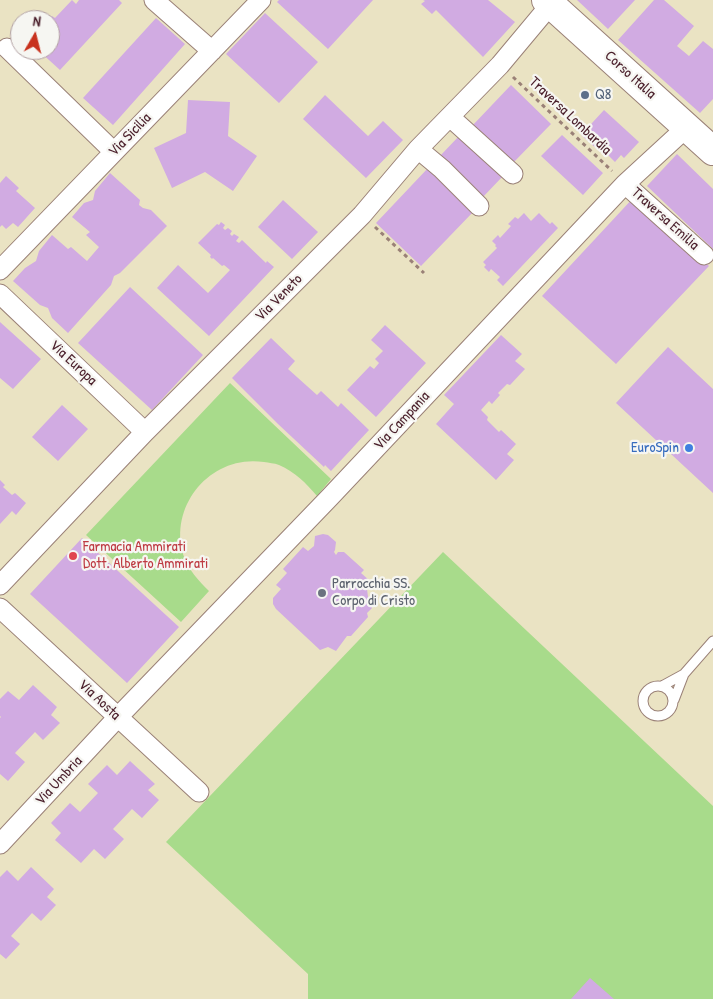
<!DOCTYPE html>
<html>
<head>
<meta charset="utf-8">
<style>
  body { margin:0 }
  #map { position:relative; width:713px; height:999px; overflow:hidden; background:#eae3c3; font-family:"Patrick Hand",sans-serif }
  canvas { display:block }
  .north { position:absolute; left:10px; top:10px; width:50px; height:50px; box-sizing:border-box; background:#f6f6f2; border:1px solid #b1a0a2; border-radius:50%; rotate:8deg; font-size:14px; font-weight:700; line-height:20px; text-align:center; color:#4a1f2b }
  .north::after { content:''; display:block; margin:auto; width:18px; height:22px; background:#c8321e; clip-path:polygon(50% 0,100% 100%,50% 72%,0 100%) }
</style>
</head>
<body>
<div id="map">
<canvas width="713" height="999"></canvas>
<div class="north">N</div>
</div>
<script>
const context = document.querySelector('canvas').getContext('2d');
context.lineJoin = 'round';
function paint(path, color) {
  context.fillStyle = color;
  context.fill(path, 'evenodd');
}
function strokePath(path, color, width, dash) {
  context.strokeStyle = color;
  context.lineWidth = width;
  context.lineCap = dash ? 'butt' : 'round';
  context.setLineDash(dash || []);
  context.stroke(path);
}
function write(font, color, halo, rows, align = 'center') {
  context.font = font + ' "Patrick Hand",sans-serif';
  context.lineWidth = 4.5;
  context.setLineDash([]);
  context.textBaseline = 'middle';
  context.strokeStyle = halo;
  context.fillStyle = color;
  for (const [text, x, y, turn = 0] of rows) {
    context.save();
    context.translate(x, y);
    context.rotate((+turn || 0) * Math.PI / 180);
    context.textAlign = isNaN(turn) ? turn : align;
    if (halo) context.strokeText(text, 0, 0);
    context.fillText(text, 0, 0);
    context.restore();
  }
}
const green = new Path2D(`
  M230,383L331,479L317,496C306,483 295,472 279,465C274,463 269,463 264,462C212,454 169,504 183,554C188,570 199,581 209,591L181,622L86,535Z
  M443,552L713,806V999H308V974L166,842Z`);
const building = new Path2D(`
  M72,0L76,4L79,0H119L122,3L60,70L38,50H50V20H48L52,16L55,18Z
  M279,0H373L328,49L277,2Z
  M423,0H488L515,22L483,57L436,10L432,14L421,4L425,1Z
  M577,0H635L608,29Z
  M654,0H664L694,26L677,46L689,56L703,41L713,49V99L700,113L618,40Z
  M265,13L318,62L279,103L226,54Z
  M156,18L185,44L113,125L83,98Z
  M511,85L551,124L512,164L472,126Z
  M325,95L368,136L383,121L403,140L366,178L303,119Z
  M188,100L230,102L228,136L257,156L233,191L205,172L172,188L154,148L186,133Z
  M604,110L639,142L624,158L621,155L615,162L606,153L604,155L581,135Z
  M460,135L503,176L483,197L440,156Z
  M562,135L603,173L583,195L541,156Z
  M677,154L713,189V249L647,186Z
  M429,167L475,210L421,266L376,223Z
  M110,173L140,200L139,205L143,208L151,210L167,226L120,273L114,276L111,285L68,333L52,318L48,308L40,305L13,281L25,268L36,261L39,251L52,235L68,249L71,247L87,261L99,247L86,235L90,232L72,217L84,203L93,200L95,191Z
  M6,176L19,188L16,191L35,208L18,227L13,223L6,229L2,225L0,227V183Z
  M635,196L709,266L616,364L542,296Z
  M283,200L318,232L292,259L258,227Z
  M524,213L531,221L539,213L550,224L552,222L558,228L503,286L497,280L500,277L491,269L489,272L484,267L486,265L483,262L497,248L495,246L496,245L492,241L498,235L500,238L511,226L508,224L515,217L518,219Z
  M221,222L225,225L223,228L225,230L228,228L232,231L230,234L232,236L234,234L239,237L236,241L239,243L242,240L266,263L267,261L274,267L209,336L157,288L178,265L208,293L230,270L224,265L222,266L213,258L212,259L210,257L211,255L198,243L217,224L219,225Z
  M130,287L203,355L152,410L78,343Z
  M0,322L41,359L13,389L0,378Z
  M385,325L426,363L376,417L347,390L370,366L374,369L379,363L375,359L383,351L371,340Z
  M501,335L522,354L515,361L525,369L510,385L507,384L498,393L500,395L492,404L489,401L481,410L488,417L487,420L499,432L501,430L516,444L507,454L514,460L496,480L436,424L454,404L444,395Z
  M271,338L295,361L288,369L317,395L321,391L338,407L341,403L369,430L331,471L325,465L324,467L278,424L232,378Z
  M668,347L713,389V493L616,403Z
  M62,405L88,429L58,461L32,437Z
  M0,480L5,485L3,487L12,495L15,493L26,503L16,515L12,511L0,524Z
  M323,534L328,535L336,542L335,550L334,552L336,555L338,552H344L364,570L361,573L370,581L367,589L368,597L372,608L367,613L368,617L351,636H347L336,651L328,647L320,650L276,609L273,604V598L281,589L276,585L287,573L283,569L303,547L308,551L314,546L315,536Z
  M82,538L179,627L127,683L30,594Z
  M33,685L57,707L51,715L60,723L43,740L35,732L15,753L25,762L8,781L0,774V718L1,717L0,716V699L8,691L19,700Z
  M130,761L155,784L148,790L159,800L142,818L132,809L113,829L124,839L105,859L94,849L81,863L55,840L61,833L51,823L70,803L80,812L98,793L88,784L107,765L117,775Z
  M31,867L54,889L47,897L56,905L41,921L32,913L11,936L20,944L6,959L0,954V877L7,870L18,881Z
  M590,978L614,999H571Z`);
const path = new Path2D(`
  M513,77L612,171
  M375,227L424,273`);
const lane = new Path2D(`
  M684,674L713,641
  M643 701a15 15 0 1 1 30 0a15 15 0 1 1-30 0Z
  M662,686L684,674L674,700`);
const street = new Path2D(`
  M154,0L212,51
  M7,48L114,152
  M450,117L513,174
  M418,149L442,169L479,206
  M625,184L704,255
  M0,270L261,0
  M0,294L145,432
  M0,585L145,432L362,215L418,149L500,65L551,4
  M0,608L199,792
  M0,844L118,717L330,497L625,184L687,127`);
const primary = new Path2D(`
  M546,0L713,151`);
const markers = [
  [585,95,5,"#5c6f8a"],
  [689,448,5,"#3f7fe0"],
  [73,556,5,"#e0444e"],
  [322,593,5,"#6b7280"]
];
const streetNames = [
  ["Corso Italia",630,75,42],
  ["Traversa Lombardia",570,116,43],
  ["Via Sicilia",130,135,-46],
  ["Traversa Emilia",665,219,42],
  ["Via Veneto",279,298,-45],
  ["Via Europa",73,363,43],
  ["Via Campania",402,421,-47],
  ["Via Aosta",99,700,43],
  ["Via Umbria",59,781,-47]
];
const serviceNames = [
  ["Q8",595,95]
];
const shopNames = [
  ["EuroSpin",679,448]
];
const healthNames = [
  ["Farmacia Ammirati",83,547],
  ["Dott. Alberto Ammirati",83,564]
];
const worshipNames = [
  ["Parrocchia SS.",332,584],
  ["Corpo di Cristo",332,601]
];
paint(green, '#a8db8b');
paint(building, '#d1abe2');
strokePath(lane, '#9a8177', 11);
strokePath(street, '#9a8177', 21);
strokePath(primary, '#9a8177', 30);
strokePath(path, '#9a8177', 3, [4, 4]);
strokePath(lane, '#fff', 9);
strokePath(street, '#fff', 19);
strokePath(primary, '#fff', 28);
for (const [x, y, r, color] of markers) {
  const dot = new Path2D();
  dot.arc(x, y, r, 0, 2 * Math.PI);
  context.fillStyle = color;
  context.fill(dot);
  strokePath(dot, '#f6f6f2', 2);
}
write('15px', '#4a1f2b', '#f6f6f2', streetNames);
write('15px', '#4e5e75', '#f6f6f2', serviceNames, 'left');
write('15px', '#366cbe', '#f6f6f2', shopNames, 'right');
write('15px', '#be3a42', '#f6f6f2', healthNames, 'left');
write('15px', '#5b616d', '#f6f6f2', worshipNames, 'left');
</script>
</body>
</html>
